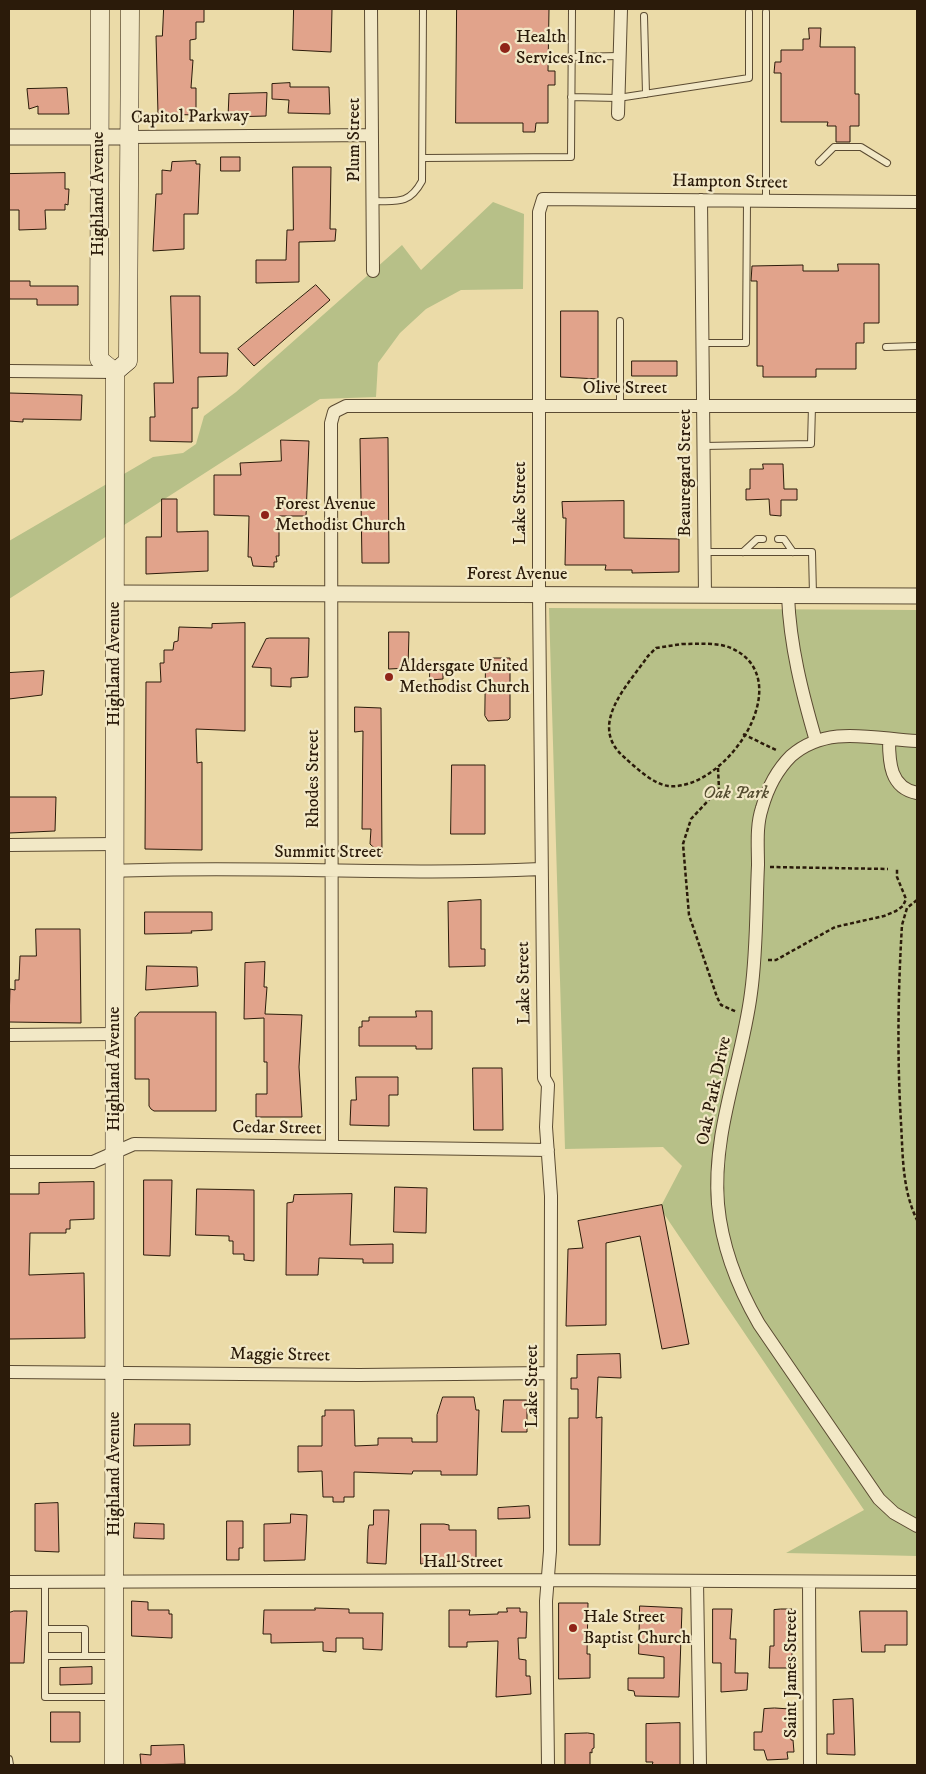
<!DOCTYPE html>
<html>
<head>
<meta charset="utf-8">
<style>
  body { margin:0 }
  #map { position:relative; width:926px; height:1774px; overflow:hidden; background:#ebdba8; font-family:"IM FELL DW Pica",serif }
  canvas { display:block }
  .frame { position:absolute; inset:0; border:10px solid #2b1b0a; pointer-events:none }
</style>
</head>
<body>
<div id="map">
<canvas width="926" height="1774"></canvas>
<div class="frame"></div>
</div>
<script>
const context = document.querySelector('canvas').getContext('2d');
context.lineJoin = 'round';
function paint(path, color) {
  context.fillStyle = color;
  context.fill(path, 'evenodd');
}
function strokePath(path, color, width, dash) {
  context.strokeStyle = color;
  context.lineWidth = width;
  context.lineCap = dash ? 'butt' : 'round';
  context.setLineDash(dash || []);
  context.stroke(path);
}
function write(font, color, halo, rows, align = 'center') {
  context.font = font + ' "IM FELL DW Pica",serif';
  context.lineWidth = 4.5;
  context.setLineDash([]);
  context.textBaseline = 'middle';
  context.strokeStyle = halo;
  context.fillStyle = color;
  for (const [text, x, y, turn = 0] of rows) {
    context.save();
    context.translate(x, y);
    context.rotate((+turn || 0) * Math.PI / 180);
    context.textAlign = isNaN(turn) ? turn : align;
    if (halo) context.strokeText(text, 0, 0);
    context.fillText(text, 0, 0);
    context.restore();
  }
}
const green = new Path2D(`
  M493,202L524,214L523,289L461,290L426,309L400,333L378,363L376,397L320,399L9,599V541L153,457L183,453L196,444L204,416L236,392L402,245L421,270Z
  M549,608L917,610V1556L786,1553L864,1510L660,1208L682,1166L663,1147L565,1149Z`);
const building = new Path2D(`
  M164,9H204V22H196V39L190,40V60H193L191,88H196V115L158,114L156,36H162Z
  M294,9H332L331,52L293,50Z
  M457,9H549L548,71H555V85H548V123H536L535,132H523V123H456Z
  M809,28H821L820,47H855V94H859V126H850V142H836V126H827L828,122H781V73H774L775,62H781V50H803V39H809Z
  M290,83V87H329L330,114L288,113L289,100L272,99V84Z
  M67,88L69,114H38V106L29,109L27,89Z
  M267,93L266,116L228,117L229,94Z
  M221,157H240V171H221Z
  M196,161V164H200L198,214H184V249L153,251L156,194H162V170L171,171L172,162Z
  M293,167H331L330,229H336L335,241L299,242V282L256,283V260H286L287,230H293Z
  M65,173V189H69L68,205L65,204V210H45L46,229L19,230V210H9V174Z
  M838,264H879V323H864V343H856V369H816V377H763V366H757V281H751L752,266L803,265V271H838Z
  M9,281H30V286H78V305H37V299H10Z
  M316,285L330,300L254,366L238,349Z
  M171,296H200V353H228L227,376L198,377V408H192V442L150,441V417H155L154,383H173Z
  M561,311H598V379L561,377Z
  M632,361H677V376H632Z
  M9,393L82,395L81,420L23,419V422L9,421Z
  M388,438L389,563H362L360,439Z
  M281,440L309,441L306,516H279V556H276L277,562H274V567L253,566L251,557H248L249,516L214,515V475H241L240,463L281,461Z
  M763,464H783L784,489H797V500H781V516L770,515L769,499L746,500V489H750V469H763Z
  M162,499H177V532L208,531V571L146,574V537H161Z
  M624,501V538L679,539V572L632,573V570H605L606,565H565L566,518H563L562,502Z
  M245,623V731L196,729L197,763L202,762V850L145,849L146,682H161L160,663H164V650H173L174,642L178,641L179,627L212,628V624Z
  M389,632H409L408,668L389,669Z
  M270,638H309L308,677L291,678V687L271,686V668L252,667L266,639Z
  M486,658H510V718L508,720L488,721L485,716Z
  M430,665H443V679L430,680Z
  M44,671L42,695L9,699V673Z
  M355,707L381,708L382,855L370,844L371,829H362L363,731L355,732Z
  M452,765H485V834H451Z
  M9,797H56L55,831L9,833Z
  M481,900V949H485V966L449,967L448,902Z
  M145,912H212V930L191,931L192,933L145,934Z
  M36,929H80L81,1023L9,1022L10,989L15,990V980H19L20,956H36Z
  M265,962L264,987H267L265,1014L302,1015L299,1067L302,1117H256V1094H267V1062H264V1018L244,1019L245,963Z
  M147,966L197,967L198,986L146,990Z
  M416,1011H432V1049H416V1046H359V1027H362V1021H369V1017H416Z
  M140,1012H216V1111H154L151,1109L149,1106V1079H135V1018Z
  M473,1068H502L503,1130H474Z
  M356,1077H398V1095H389V1126L350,1125L351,1100H356Z
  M144,1180H172L170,1256L144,1255Z
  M94,1182V1219L70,1220V1229H66V1233H30L29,1275L84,1273L85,1338L9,1339V1194H39V1183Z
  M395,1187L427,1188L426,1233L394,1232Z
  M197,1189L254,1190V1261L244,1260V1254H233V1241H229V1236L196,1235Z
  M352,1194L350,1245L393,1244V1263H363V1259L319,1258L318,1275H286L287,1203L293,1202L294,1195Z
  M662,1205L689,1344L662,1349L640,1236L606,1243V1325L566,1326L568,1249L583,1248L578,1221Z
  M620,1354L621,1378L598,1377L596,1418L602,1417L600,1545H569V1418H578V1389H571V1378H577V1355Z
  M443,1397H474L476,1410H479L477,1475H441V1471H413L412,1474L354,1472V1497H344V1502H333V1497H323L322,1471L298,1472V1446H322V1416H325V1410H354L355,1446L378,1445V1438H412V1442H437V1415Z
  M504,1400H527V1432H502Z
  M135,1424H190V1445L134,1446Z
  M58,1503L59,1552L35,1551V1504Z
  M529,1506L530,1518L498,1519V1508Z
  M374,1510H389L386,1564L367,1563L368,1530L369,1525H373Z
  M291,1514L307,1515L305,1560L264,1561V1524L290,1523Z
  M227,1521H243V1548H239V1560H227Z
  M135,1523L164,1524V1539L134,1538Z
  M421,1524H444L449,1525V1530H476V1560L421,1564Z
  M132,1601L148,1602V1610H169V1614H172V1638L132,1636Z
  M559,1603H588L587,1654H590V1678L559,1679Z
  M640,1606L682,1608L679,1697L635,1696L634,1691L628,1690V1678H664V1657L639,1654Z
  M315,1608L349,1609V1613H383L382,1650L363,1649V1638H336V1652L323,1651V1642L271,1643V1634H263L264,1610H315Z
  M507,1608H520V1612H527L526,1638H518L519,1659L526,1660V1676H530L531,1694L496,1697L498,1641L467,1642V1647H449V1610H470L469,1615L498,1614V1612H507Z
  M713,1609H732L730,1639H736L735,1673H748L747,1690L721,1692V1663H713Z
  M781,1609H792V1668H769L770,1646H774V1610Z
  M14,1611H27L24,1663H9V1613Z
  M860,1611H907V1645H885V1652H862Z
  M92,1667V1684L60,1685V1668Z
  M853,1699L855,1755L827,1754V1734H834L833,1700Z
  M775,1708L790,1709L791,1740H793L794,1752H787L788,1759L767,1760L764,1750H754V1732H762L764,1709Z
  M51,1712H80V1742H51Z
  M680,1723V1765H652L653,1762H646V1724Z
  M588,1733L594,1734V1748L592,1749V1753L590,1752V1765H565V1734Z
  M184,1745L185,1764L141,1765L140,1754L151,1755V1746Z`);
const path = new Path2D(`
  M682,644C697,644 717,642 731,648C801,679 726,792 668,786C653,784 635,767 624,757C587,725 628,685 648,656L656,648Z
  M743,734L778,751
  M718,768L719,789L691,819L683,844L689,915L717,997L721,1005L737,1012
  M770,867L888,869
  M917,900L907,908L902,925C898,991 897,1056 901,1123C903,1156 902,1189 917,1220
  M768,960H776L835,927L884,916L896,911L903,906L906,899L897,877V869`);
const service = new Path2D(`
  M644,16L646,94
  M571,57L619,56
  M571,97L618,98L749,78V12
  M424,158L571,157L572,9
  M819,162L834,147H861L887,163
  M372,201C397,201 409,205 422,181L423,9
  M766,201V12
  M702,343H746L747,201
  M886,347L917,346
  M620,406V321
  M704,446L811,444L812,406
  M778,539H784L793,552
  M704,552H812L813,595
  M743,552L757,539H763
  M45,1583V1656H113
  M45,1629H85V1656
  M45,1656V1697H113
  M9,1759L10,1765`);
const minor = new Path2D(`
  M371,9L373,271
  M618,114L621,9
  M130,137L372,135
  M701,200L705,596
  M9,371L115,372
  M788,596C790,646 802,693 816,741
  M889,740C889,762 890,788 917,793
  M917,741C874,739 827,724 791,756C777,770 767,790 762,808C756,826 758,846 758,865C756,907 757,950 751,993C742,1064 712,1131 718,1204C722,1248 737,1286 759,1324L879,1499L894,1513L917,1526
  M9,845L115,844
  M115,871C257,865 399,876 541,869
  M9,1035L115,1034
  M332,1147L331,423L334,412L346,406H917
  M9,1162H93L134,1144L548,1150
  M9,1372L359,1375L550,1373
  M697,1581L700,1765
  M9,1582L547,1580L917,1582
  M809,1582L810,1765
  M548,1765L546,1601L550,1551L551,1196L546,1127L548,1085L544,1078L539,594V212L543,199L917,202`);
const tertiary = new Path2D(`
  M9,137H130
  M116,593L917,596`);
const secondary = new Path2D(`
  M100,9L99,359L115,372L114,1765
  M115,372L128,361L130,9`);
const markers = [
  [505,48,6,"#8f2418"],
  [265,515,5,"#8f2418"],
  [389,677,5,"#8f2418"],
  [573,1628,5,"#8f2418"]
];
const poiNames = [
  ["Health",516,38],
  ["Services Inc.",516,59],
  ["Forest Avenue",275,505],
  ["Methodist Church",275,526],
  ["Aldersgate United",399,667],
  ["Methodist Church",399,688],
  ["Hale Street",583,1618],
  ["Baptist Church",583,1639]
];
const streetNames = [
  ["Capitol Parkway",190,118,-1],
  ["Plum Street",355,140,-90],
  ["Hampton Street",730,183,1],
  ["Highland Avenue",99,194,-90],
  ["Olive Street",625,389],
  ["Beauregard Street",686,473,-90],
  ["Lake Street",521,503,-90],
  ["Forest Avenue",517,575],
  ["Highland Avenue",115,664,-90],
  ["Rhodes Street",314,779,-90],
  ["Summitt Street",328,853],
  ["Lake Street",525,983,-91],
  ["Highland Avenue",115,1069,-90],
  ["Oak Park Drive",715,1091,-78],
  ["Cedar Street",277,1129,1],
  ["Maggie Street",280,1356,1],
  ["Lake Street",533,1386,-90],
  ["Highland Avenue",115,1474,-90],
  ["Hall Street",463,1563],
  ["Saint James Street",792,1674,-90]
];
const parkNames = [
  ["Oak Park",736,794]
];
paint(green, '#b7c088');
paint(building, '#e1a38b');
strokePath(building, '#2b1b0a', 1);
strokePath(service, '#5b4b32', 8);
strokePath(minor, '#5b4b32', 14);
strokePath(tertiary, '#5b4b32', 17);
strokePath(secondary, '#2b1b0a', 19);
strokePath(path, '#2b1b0a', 2.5, [4, 2.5]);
strokePath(service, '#f2e8c6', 6);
strokePath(minor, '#f2e8c6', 12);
strokePath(tertiary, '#f2e8c6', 15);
strokePath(secondary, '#f2e8c6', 18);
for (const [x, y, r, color] of markers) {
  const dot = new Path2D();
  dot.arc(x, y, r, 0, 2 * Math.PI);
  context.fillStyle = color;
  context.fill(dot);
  strokePath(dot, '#f2e8c6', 2);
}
write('18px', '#2b1b0a', '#f2e8c6', poiNames, 'left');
write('18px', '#2b1b0a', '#f2e8c6', streetNames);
write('italic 18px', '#554d30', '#f2e8c6', parkNames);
</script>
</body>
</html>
